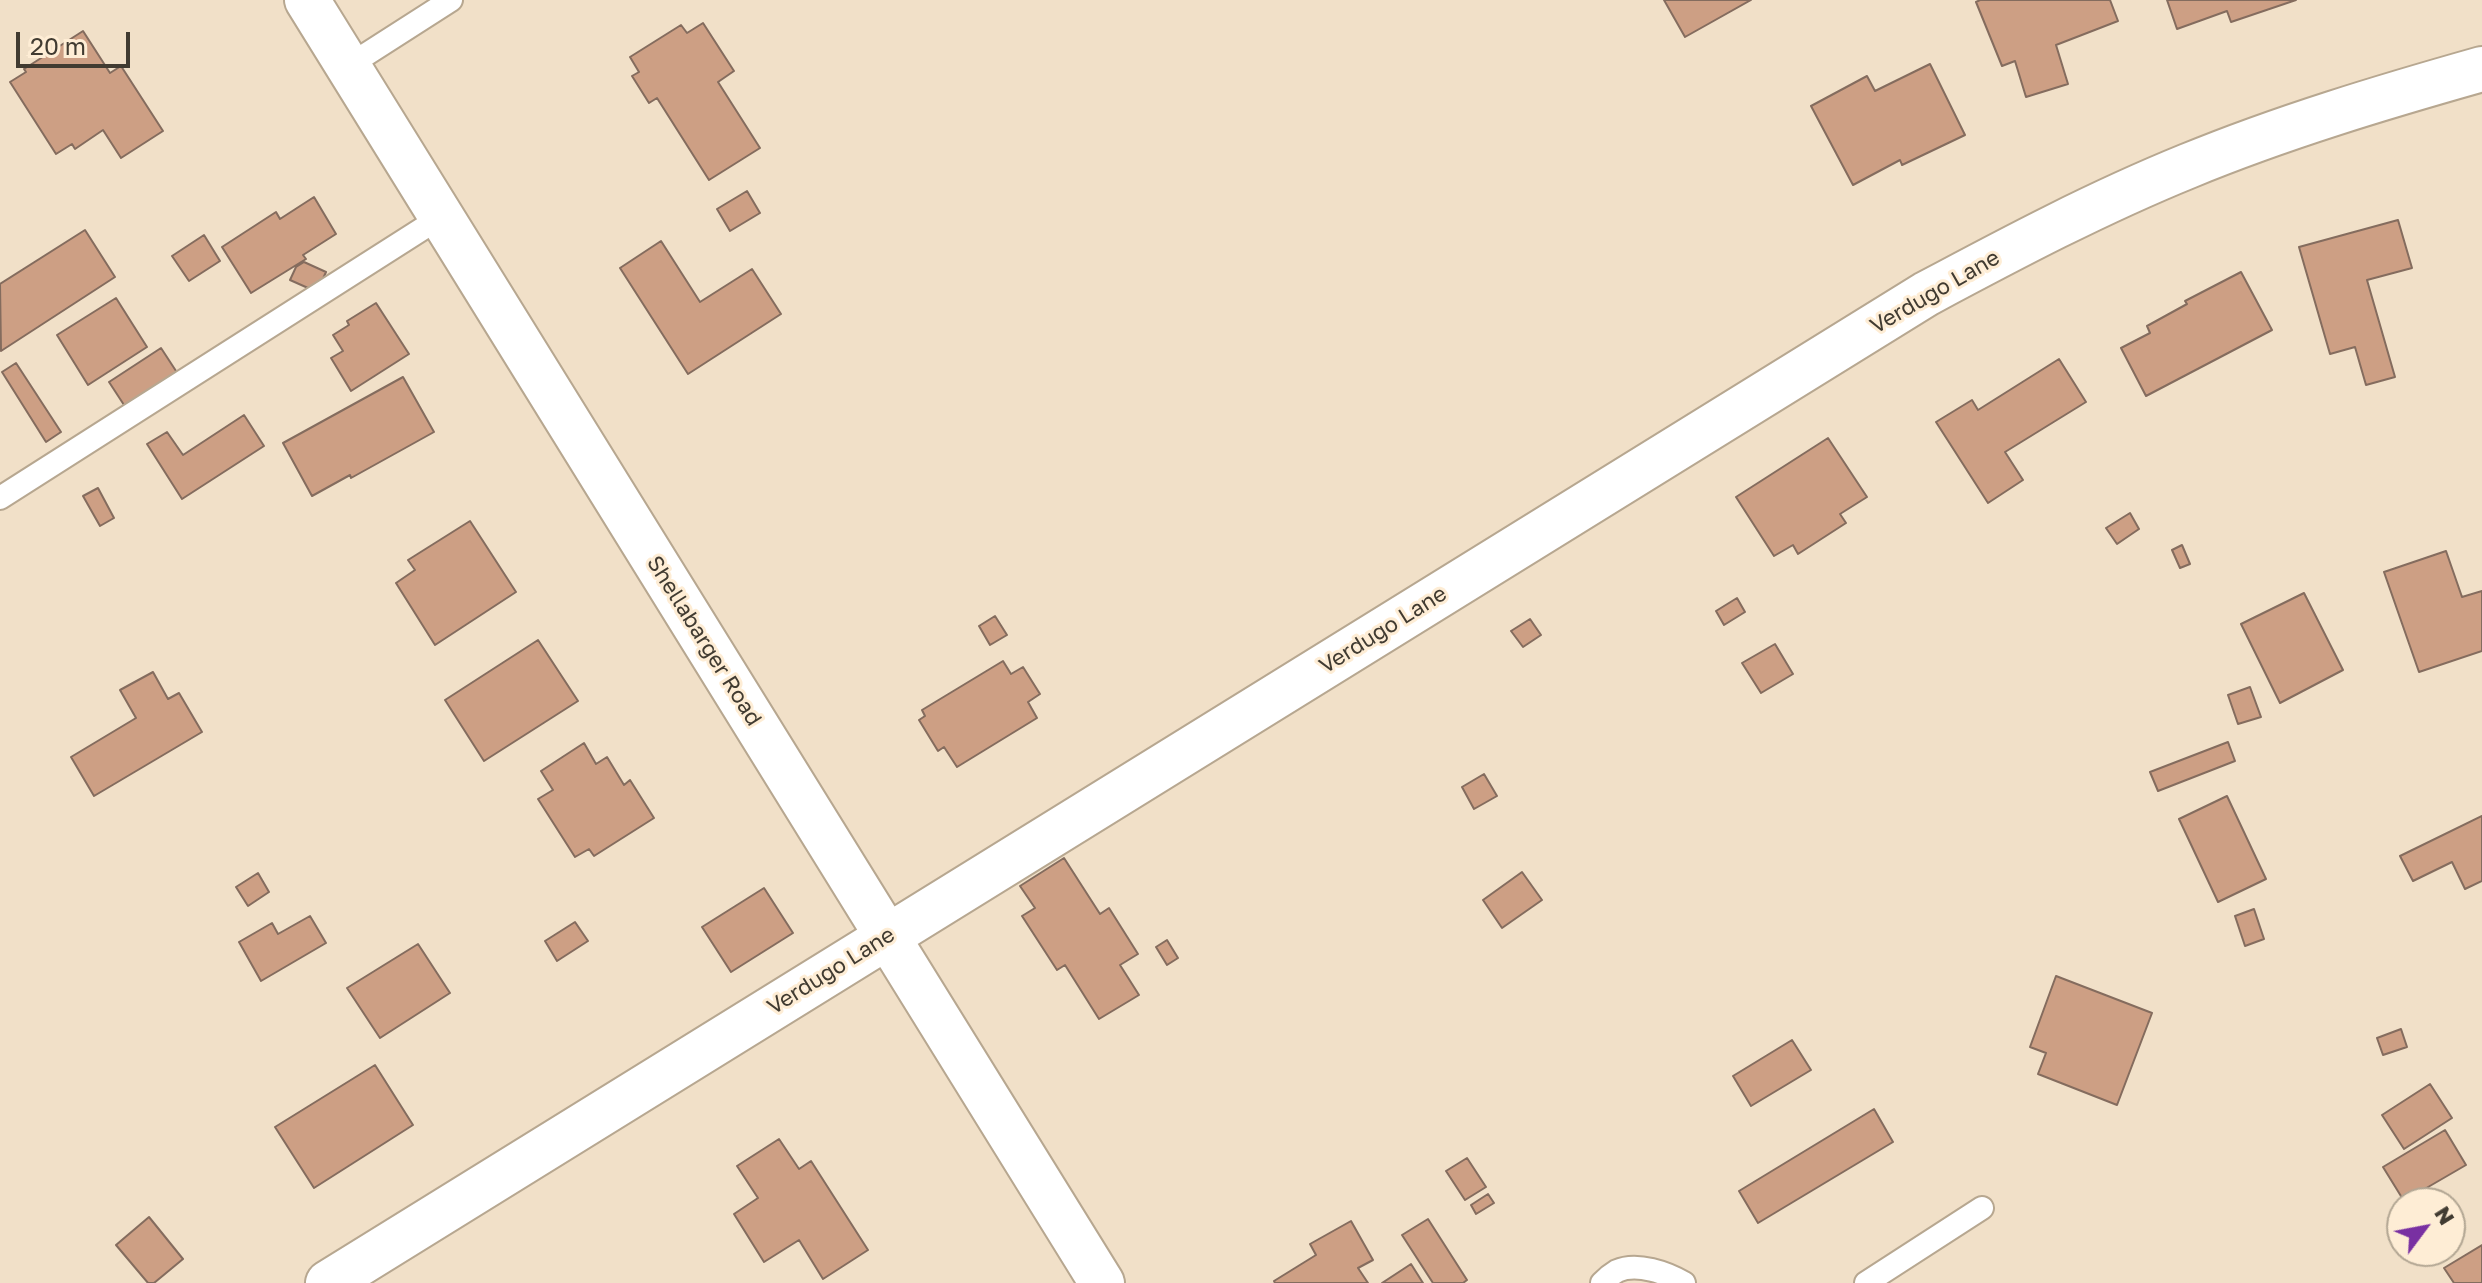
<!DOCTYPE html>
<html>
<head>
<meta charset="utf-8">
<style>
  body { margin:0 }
  #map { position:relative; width:2482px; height:1283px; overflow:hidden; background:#f1e0c8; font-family:"Golos Text",sans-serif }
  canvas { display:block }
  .north { position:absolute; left:2386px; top:1187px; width:80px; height:80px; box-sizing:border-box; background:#feedd5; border:2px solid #b2a693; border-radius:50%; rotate:58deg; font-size:22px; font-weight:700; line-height:32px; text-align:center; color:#413b31 }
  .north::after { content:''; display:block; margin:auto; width:28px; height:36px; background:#7930a2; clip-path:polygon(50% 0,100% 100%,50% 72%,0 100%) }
  .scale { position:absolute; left:16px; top:32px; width:114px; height:36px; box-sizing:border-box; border:4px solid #413b31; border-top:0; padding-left:10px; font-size:24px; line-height:28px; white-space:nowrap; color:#413b31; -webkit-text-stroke:6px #feedd5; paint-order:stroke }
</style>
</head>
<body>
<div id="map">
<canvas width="2482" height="1283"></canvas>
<div class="north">N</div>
<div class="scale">20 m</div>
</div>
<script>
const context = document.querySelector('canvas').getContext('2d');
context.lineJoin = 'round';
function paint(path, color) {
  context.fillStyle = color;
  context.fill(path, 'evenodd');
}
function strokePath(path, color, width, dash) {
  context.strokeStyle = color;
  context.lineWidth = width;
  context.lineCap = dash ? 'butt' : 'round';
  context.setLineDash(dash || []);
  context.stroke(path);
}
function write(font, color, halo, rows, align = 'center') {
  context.font = font + ' "Golos Text",sans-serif';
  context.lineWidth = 6;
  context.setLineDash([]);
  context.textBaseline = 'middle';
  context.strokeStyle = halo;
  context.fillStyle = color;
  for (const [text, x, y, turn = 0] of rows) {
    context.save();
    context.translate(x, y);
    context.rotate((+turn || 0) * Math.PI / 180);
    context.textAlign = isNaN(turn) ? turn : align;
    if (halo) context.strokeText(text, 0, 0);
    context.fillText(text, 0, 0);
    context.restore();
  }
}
const building = new Path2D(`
  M1664,0H1751L1685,37Z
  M1980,0H2110L2118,21L2056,45L2068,84L2026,97L2015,61L2002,66L1976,2Z
  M2167,0H2296L2231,22L2227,11L2177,29Z
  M703,23L734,71L718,82L760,148L709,180L657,98L649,103L632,76L639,72L630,57L681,25L687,33Z
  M83,31L110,73L121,66L163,131L121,158L103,130L75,149L72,144L56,154L10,82L26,72L24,69Z
  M1930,64L1965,135L1902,165L1900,160L1853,185L1811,106L1867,76L1875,91Z
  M747,191L760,213L730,231L717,209Z
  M314,197L336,234L303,255L306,259L251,293L222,247L276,212L280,219Z
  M2398,220L2412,268L2367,280L2395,377L2366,385L2355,347L2330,354L2299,247Z
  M85,230L115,277L1,351L0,284Z
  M204,235L220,261L189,281L172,256Z
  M661,241L700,302L752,269L781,314L688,374L620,268Z
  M304,262L326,272L317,292L290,280L296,267Z
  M2241,272L2272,330L2146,396L2121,348L2150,333L2147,326L2187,304L2185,301Z
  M116,298L147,347L88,385L57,335Z
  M376,303L409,354L351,391L331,358L343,351L333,335L349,325L347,321Z
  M161,348L178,374L126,408L109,382Z
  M2059,359L2086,402L2005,452L2023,480L1988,503L1936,422L1972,400L1978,410Z
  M16,363L61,432L46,442L2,372Z
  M403,377L434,432L351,478L350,475L312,496L283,443Z
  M244,415L264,446L182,499L147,444L167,432L183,455Z
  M1828,438L1867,497L1840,514L1846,523L1798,554L1793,545L1774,556L1736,497Z
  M98,488L114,518L100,526L83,496Z
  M2130,513L2139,529L2117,544L2106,528Z
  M470,521L516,592L435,645L396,583L415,570L408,560Z
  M2182,545L2190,564L2180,568L2172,550Z
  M2446,551L2462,597L2482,591V651L2419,672L2384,572Z
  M2304,593L2343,670L2280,703L2241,624Z
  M1737,598L1745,612L1724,625L1716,611Z
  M995,616L1007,635L990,645L979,626Z
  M1530,619L1541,635L1523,647L1511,631Z
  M538,640L578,701L484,761L445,700Z
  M1775,644L1793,674L1761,693L1742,663Z
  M1003,661L1011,674L1023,667L1040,694L1028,702L1037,718L957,767L944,747L938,751L919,720L925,716L922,710Z
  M153,672L168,699L179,693L202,732L94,796L71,757L136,718L120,690Z
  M2250,687L2261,717L2238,724L2228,695Z
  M2228,742L2235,761L2158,791L2150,772Z
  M584,743L596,764L607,757L624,785L630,780L654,818L594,856L589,849L575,857L538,799L553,790L541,771Z
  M1484,774L1497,796L1474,809L1462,787Z
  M2227,796L2266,879L2218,902L2179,819Z
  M2482,816V881L2465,889L2452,862L2413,881L2400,856Z
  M1064,858L1100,914L1109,908L1138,954L1120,965L1139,995L1099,1019L1065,965L1057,970L1022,916L1035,908L1020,886Z
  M1522,872L1542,900L1502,928L1483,900Z
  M258,873L269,892L248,906L236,887Z
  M764,888L793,933L731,972L702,927Z
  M2254,909L2264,939L2245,946L2235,916Z
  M310,916L326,943L261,981L239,942L272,923L278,934Z
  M575,922L588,941L557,961L545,941Z
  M1167,940L1178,958L1167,965L1156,947Z
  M418,944L450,993L380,1038L347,988Z
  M2056,976L2152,1013L2117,1105L2038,1074L2046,1053L2030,1047Z
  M2401,1029L2407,1047L2383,1055L2377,1038Z
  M1792,1040L1811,1070L1751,1106L1733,1076Z
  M375,1065L413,1125L314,1188L275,1127Z
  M2430,1084L2452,1118L2404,1149L2382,1115Z
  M1874,1109L1893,1142L1758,1223L1739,1191Z
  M2445,1130L2466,1165L2404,1201L2383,1167Z
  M779,1139L799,1169L811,1161L868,1250L823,1279L799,1240L764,1262L734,1214L758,1198L737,1166Z
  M1467,1158L1486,1187L1465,1200L1446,1171Z
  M1488,1194L1494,1203L1476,1214L1471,1205Z
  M149,1217L183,1259L154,1283H148L116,1245Z
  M1428,1219L1467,1280L1463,1283H1433L1402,1235Z
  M1351,1221L1373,1260L1358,1268L1368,1283H1275L1274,1281L1316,1255L1310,1244Z
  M2482,1245V1283H2454L2444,1268Z
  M1411,1264L1423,1283H1382Z`);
const lane = new Path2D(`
  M348,66L451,0
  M0,498L441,217
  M1602,1283C1606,1279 1612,1274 1617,1271C1637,1262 1667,1273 1684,1283
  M1866,1283L1982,1208`);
const street = new Path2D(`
  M307,0L1102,1283
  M328,1283L1926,294C2012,248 2097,203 2188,166C2283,127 2383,97 2482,69`);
const streetNames = [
  ["Verdugo Lane",1935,292,-30],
  ["Verdugo Lane",1383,630,-32],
  ["Shellabarger Road",704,641,58],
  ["Verdugo Lane",831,971,-32]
];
paint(building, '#cd9f84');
strokePath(building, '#846c5e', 2);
strokePath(lane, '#b7a790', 26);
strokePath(street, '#b7a790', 48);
strokePath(lane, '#fff', 22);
strokePath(street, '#fff', 44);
write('22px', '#413b31', '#feedd5', streetNames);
</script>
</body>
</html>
